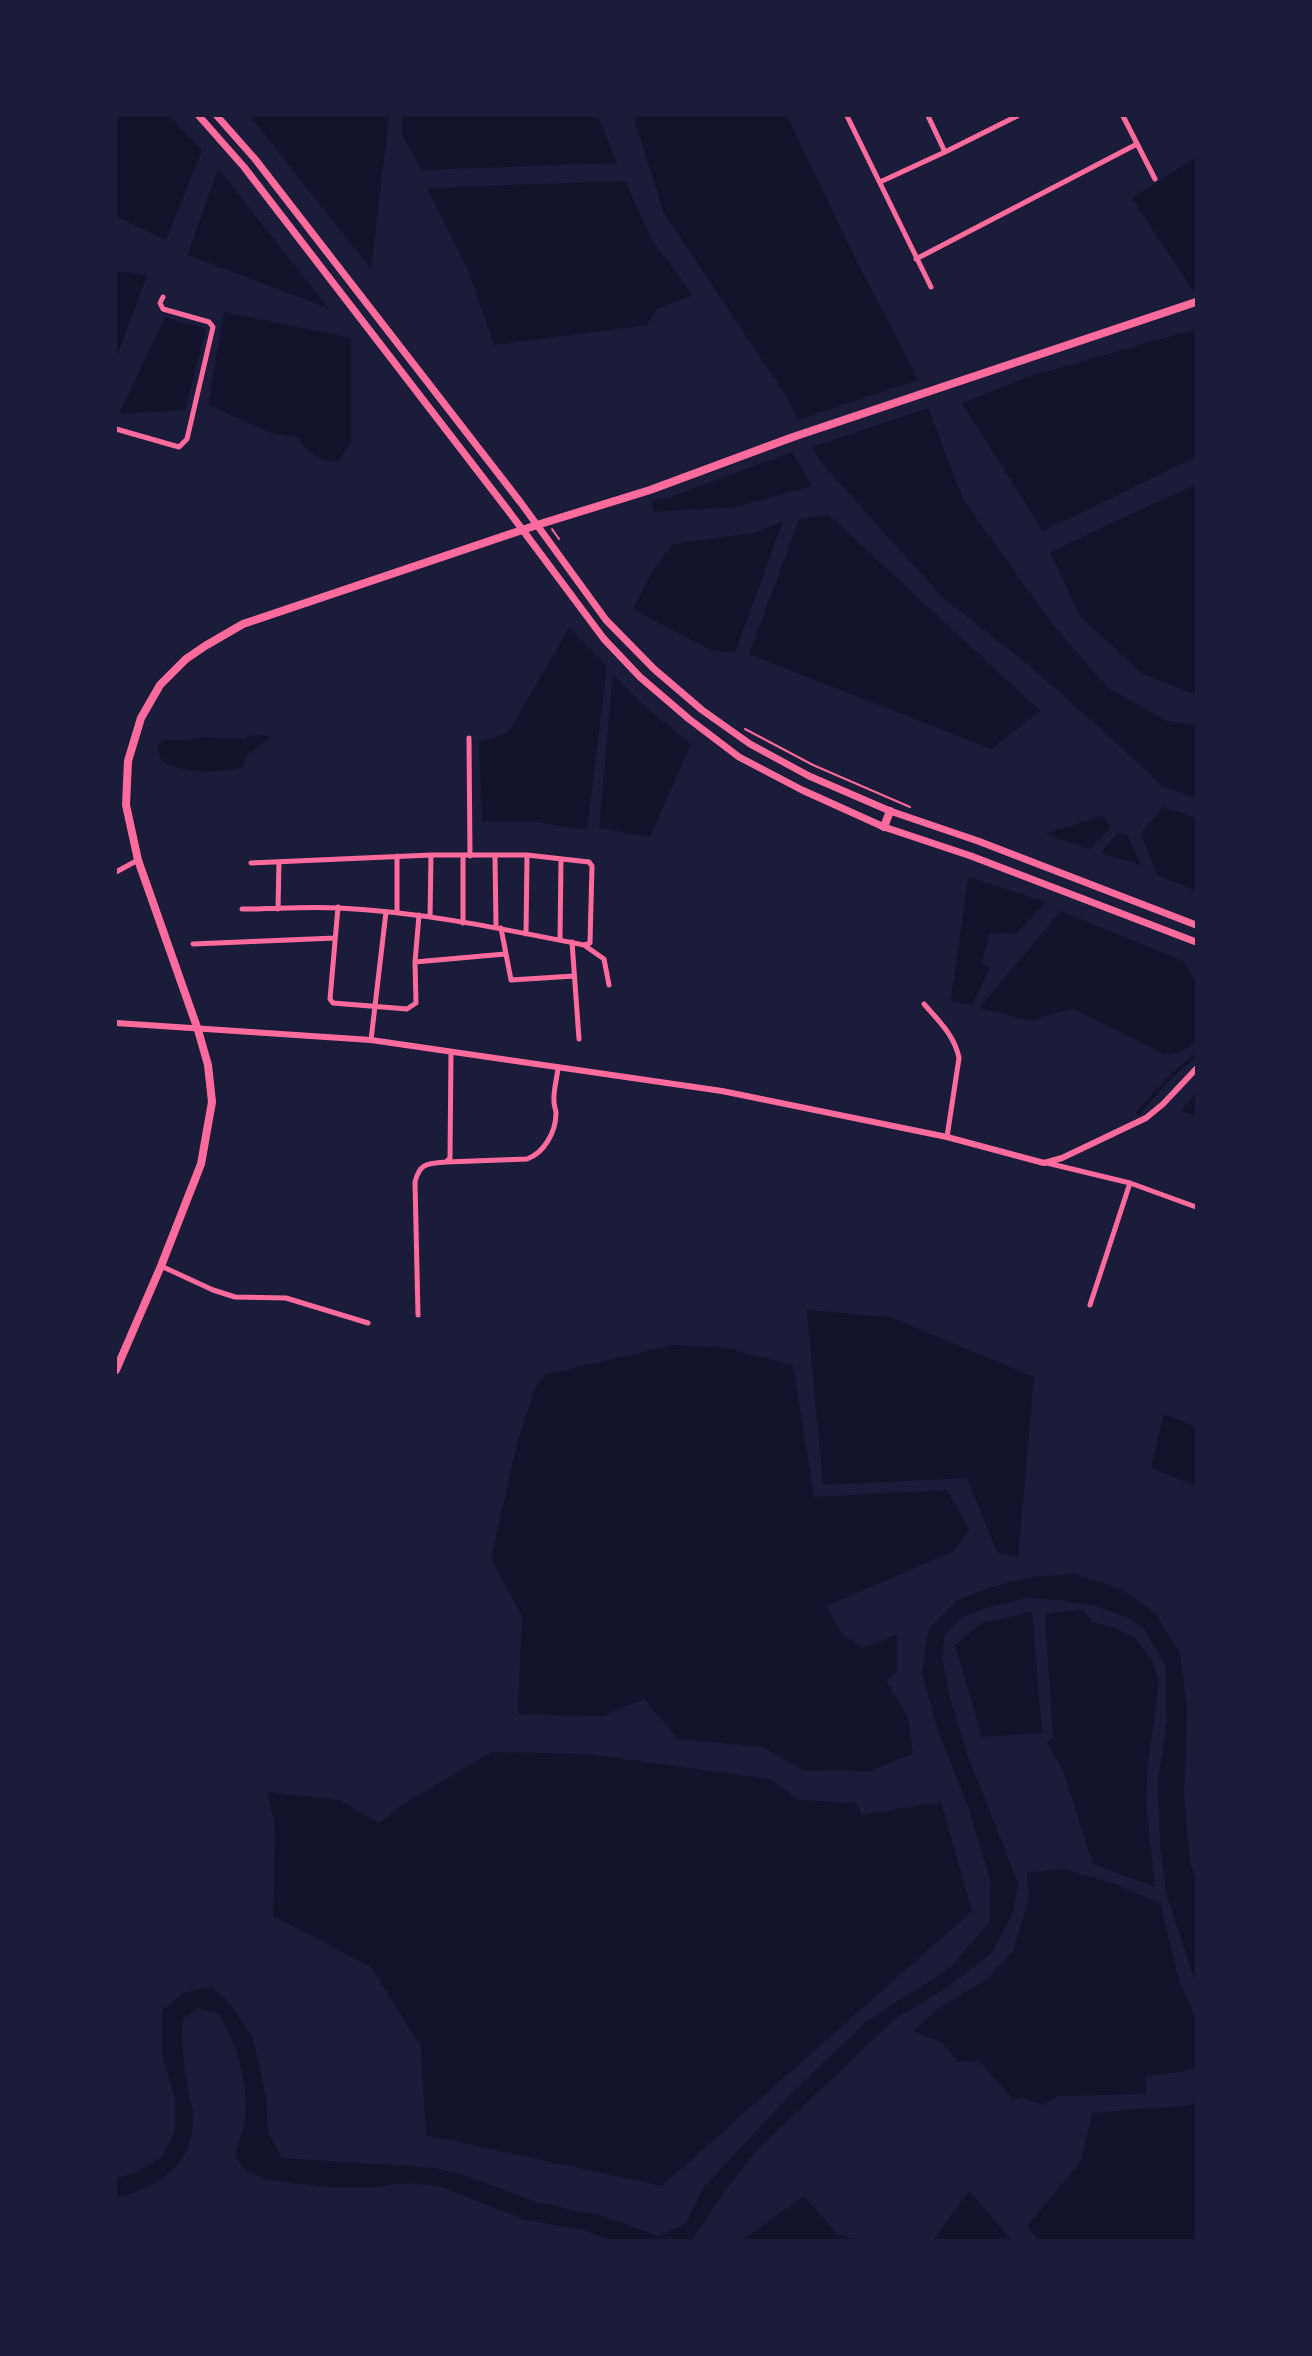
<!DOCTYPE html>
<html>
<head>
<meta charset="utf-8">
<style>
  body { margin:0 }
  #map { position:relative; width:1312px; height:2356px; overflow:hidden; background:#1b1b3a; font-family:"Public Sans",sans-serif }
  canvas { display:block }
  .frame { position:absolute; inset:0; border:117px solid #1b1b3a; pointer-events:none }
</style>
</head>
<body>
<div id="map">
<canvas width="1312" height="2356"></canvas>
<div class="frame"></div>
</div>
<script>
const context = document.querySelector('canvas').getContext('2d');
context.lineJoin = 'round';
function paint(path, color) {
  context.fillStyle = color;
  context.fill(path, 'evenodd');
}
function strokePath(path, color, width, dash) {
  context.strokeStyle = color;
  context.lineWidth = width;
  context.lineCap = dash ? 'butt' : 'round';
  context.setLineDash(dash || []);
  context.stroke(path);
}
const water = new Path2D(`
  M116,116H169L202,150L166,240L116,216Z
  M250,116H389L371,269Z
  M403,116H598L617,163L422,170L401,133Z
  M633,116H787L857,262L912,367L963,499L1053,625L1108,688L1167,721L1196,725V798L1162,786L1119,745L1030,666L944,599L819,460L784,392L664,213Z
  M1196,158V291L1194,292L1132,198Z
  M218,168L328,308L188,255Z
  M625,181L652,240L693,295L657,309L647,325L494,345L469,272L427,188Z
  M116,271L147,275L116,358Z
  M224,312L351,338V442L338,462C318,459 308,454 297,437L271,433L208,405Z
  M165,317L206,329L185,410L119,414Z
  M1196,329V457L1043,531L962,403L1025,378Z
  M792,452L812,486L735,507L654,512L651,501L670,497Z
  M1196,484V695L1141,673L1080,616L1050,552Z
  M828,514L1040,711L991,749L749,654L799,520Z
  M783,521L735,653L710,650L633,609L653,570L673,544L754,533Z
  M569,628L607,666L587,830L536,822H482L479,741L508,733Z
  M613,675L642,704L691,744L650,837L599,828Z
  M262,735L271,737L246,756L243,767C226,773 169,775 160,756C158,753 159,748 158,745L165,740H185L205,737L243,739L250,736Z
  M1164,807L1196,818V891L1157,875L1141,833Z
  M1102,816L1111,827L1090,849L1045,834Z
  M1117,833L1127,834L1141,865L1101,853Z
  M968,877L1046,902L1016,934L989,933L982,962L990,968L972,1005L951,1000Z
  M1061,911L1183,961L1196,981V1042L1178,1053L1165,1055L1072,1008L1030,1021L979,1008Z
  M1196,1093V1117L1181,1110Z
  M807,1310L890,1317L1034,1377L1018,1557L997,1552L967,1478L823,1485Z
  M671,1345L723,1347L793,1365L814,1497L947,1490L969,1529L954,1551L826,1606L842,1634L863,1648L897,1635V1672L886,1681L908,1717L913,1753L870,1771L804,1770L762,1747L678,1739L644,1699L602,1716L518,1714L522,1616L491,1559L518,1439L536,1386L546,1375Z
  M1164,1414L1196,1427V1486L1151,1468Z
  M1074,1574L1121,1589L1156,1614L1180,1654L1187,1708L1184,1798L1190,1863L1196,1879V1984L1166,1893L1160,1843L1158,1778L1167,1722L1166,1666L1144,1629L1129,1618L1095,1606L1059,1600L1026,1598L986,1608L961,1618L945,1634L942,1657L950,1698L968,1756L1018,1883L1013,1912L992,1953L945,1989L896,2018L756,2151L726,2189L692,2240H610L584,2230L526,2220L439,2186L408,2183L374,2187H327L268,2180L245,2170L235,2155C239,2140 246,2123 246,2107C246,2074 235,2039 217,2013L198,2008L183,2019C181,2043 184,2065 188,2089C190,2099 194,2111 193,2121C192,2167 156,2188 116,2198V2178L133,2174L162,2157L175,2132V2098L162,2055V2011L183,1993L212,1987L231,2005L253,2038L266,2097L268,2132L282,2158L436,2168L472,2178L539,2203L602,2216L659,2236L686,2223L704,2187L790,2095L866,2022L951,1967L990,1921L991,1882L968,1807L937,1728L922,1673L928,1630L958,1600L989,1588L1029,1577Z
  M1082,1609L1093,1623L1108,1625L1135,1638L1152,1661L1159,1681L1148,1763L1146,1804L1155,1887L1093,1864L1062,1768L1046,1742L1053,1738L1045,1614Z
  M1032,1612L1042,1733L982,1737L955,1645L981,1623Z
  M492,1752L587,1754L769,1779L799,1800L856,1803L862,1815L941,1802L972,1911L662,2186L426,2135L421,2047L371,1967L273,1916L275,1824L267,1792L339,1800L379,1823L402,1805Z
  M1061,1869L1110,1882L1160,1903L1179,1980L1196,2019V2067C1181,2076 1162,2070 1145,2078L1146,2094L1057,2096L1043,2105L1022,2097L1013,2099L979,2061L957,2062L943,2043L913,2031L939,2008L987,1979L1013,1951L1029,1899L1027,1873Z
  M1196,2101V2240H1038L1027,2226L1081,2161L1092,2113L1191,2105Z
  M969,2191L1012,2240H933Z
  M804,2196L837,2234L856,2240L744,2239Z`);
const pier = new Path2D(`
  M921,379L931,407L809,448L795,421Z`);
const stream = new Path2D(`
  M1138,1113L1171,1076L1196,1055`);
const path = new Path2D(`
  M552,529L559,539
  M745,729L813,765L910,807`);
const minor = new Path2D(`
  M847,116L931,287
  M928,116L945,152
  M1123,116L1155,179
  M880,182L945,152L1017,116
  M916,259L1137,144
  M116,429L179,447L187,439L213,327L209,322L163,309L160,303L163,297
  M469,738L470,856
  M495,856L496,926
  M463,857V923
  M116,872L138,860
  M338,907L330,999L333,1003L407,1009L416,1003L415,962L419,915
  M242,909C274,909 307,906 339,908C422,912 503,929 584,945L590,943L592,866L589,862L527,855H431L251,863
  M278,909L279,862
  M397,912V856
  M430,917L431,855
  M501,928L511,980L574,976
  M526,934L527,855
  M560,940L561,859
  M572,942L579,1039
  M193,944L335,938
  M584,945L604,959L609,985
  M415,962L505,954
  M924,1004C938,1020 955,1036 959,1058L947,1137
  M371,1040L386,912
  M446,1162L527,1159C544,1153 556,1132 556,1113C556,1110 554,1106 554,1102C553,1091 557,1079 558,1068
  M1047,1163L1130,1183L1196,1207
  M161,1266L213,1290L235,1297L286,1298L368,1323
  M1090,1305L1130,1183
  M418,1315L415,1182C420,1162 428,1164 446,1162L450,1158L451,1052`);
const tertiary = new Path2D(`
  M116,1023L371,1040L722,1091L947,1137L1044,1163L1062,1158L1146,1118L1163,1104L1196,1069`);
const secondary = new Path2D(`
  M199,116L244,167L507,509L604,639L640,677L689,719L739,757L802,790L884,827L971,856L1196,942
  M217,116L255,159L521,503L606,620L654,669L702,710L750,744L809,776L890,811L978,841L1196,925`);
const primary = new Path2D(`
  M884,827L890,811
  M116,1370L161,1266L201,1164L212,1102L208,1065L198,1030L138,860L126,805L128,761L141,718L160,685L186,659L205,646L243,624L537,525L650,490L793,437L1196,302`);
paint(water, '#12122b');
paint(pier, '#1b1b3a');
strokePath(stream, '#12122b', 3.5);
strokePath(path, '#ff6b9d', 2);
strokePath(minor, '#ff6b9d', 5);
strokePath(tertiary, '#ff6b9d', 6);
strokePath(secondary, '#ff6b9d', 7);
strokePath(primary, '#ff6b9d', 8);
</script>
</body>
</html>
